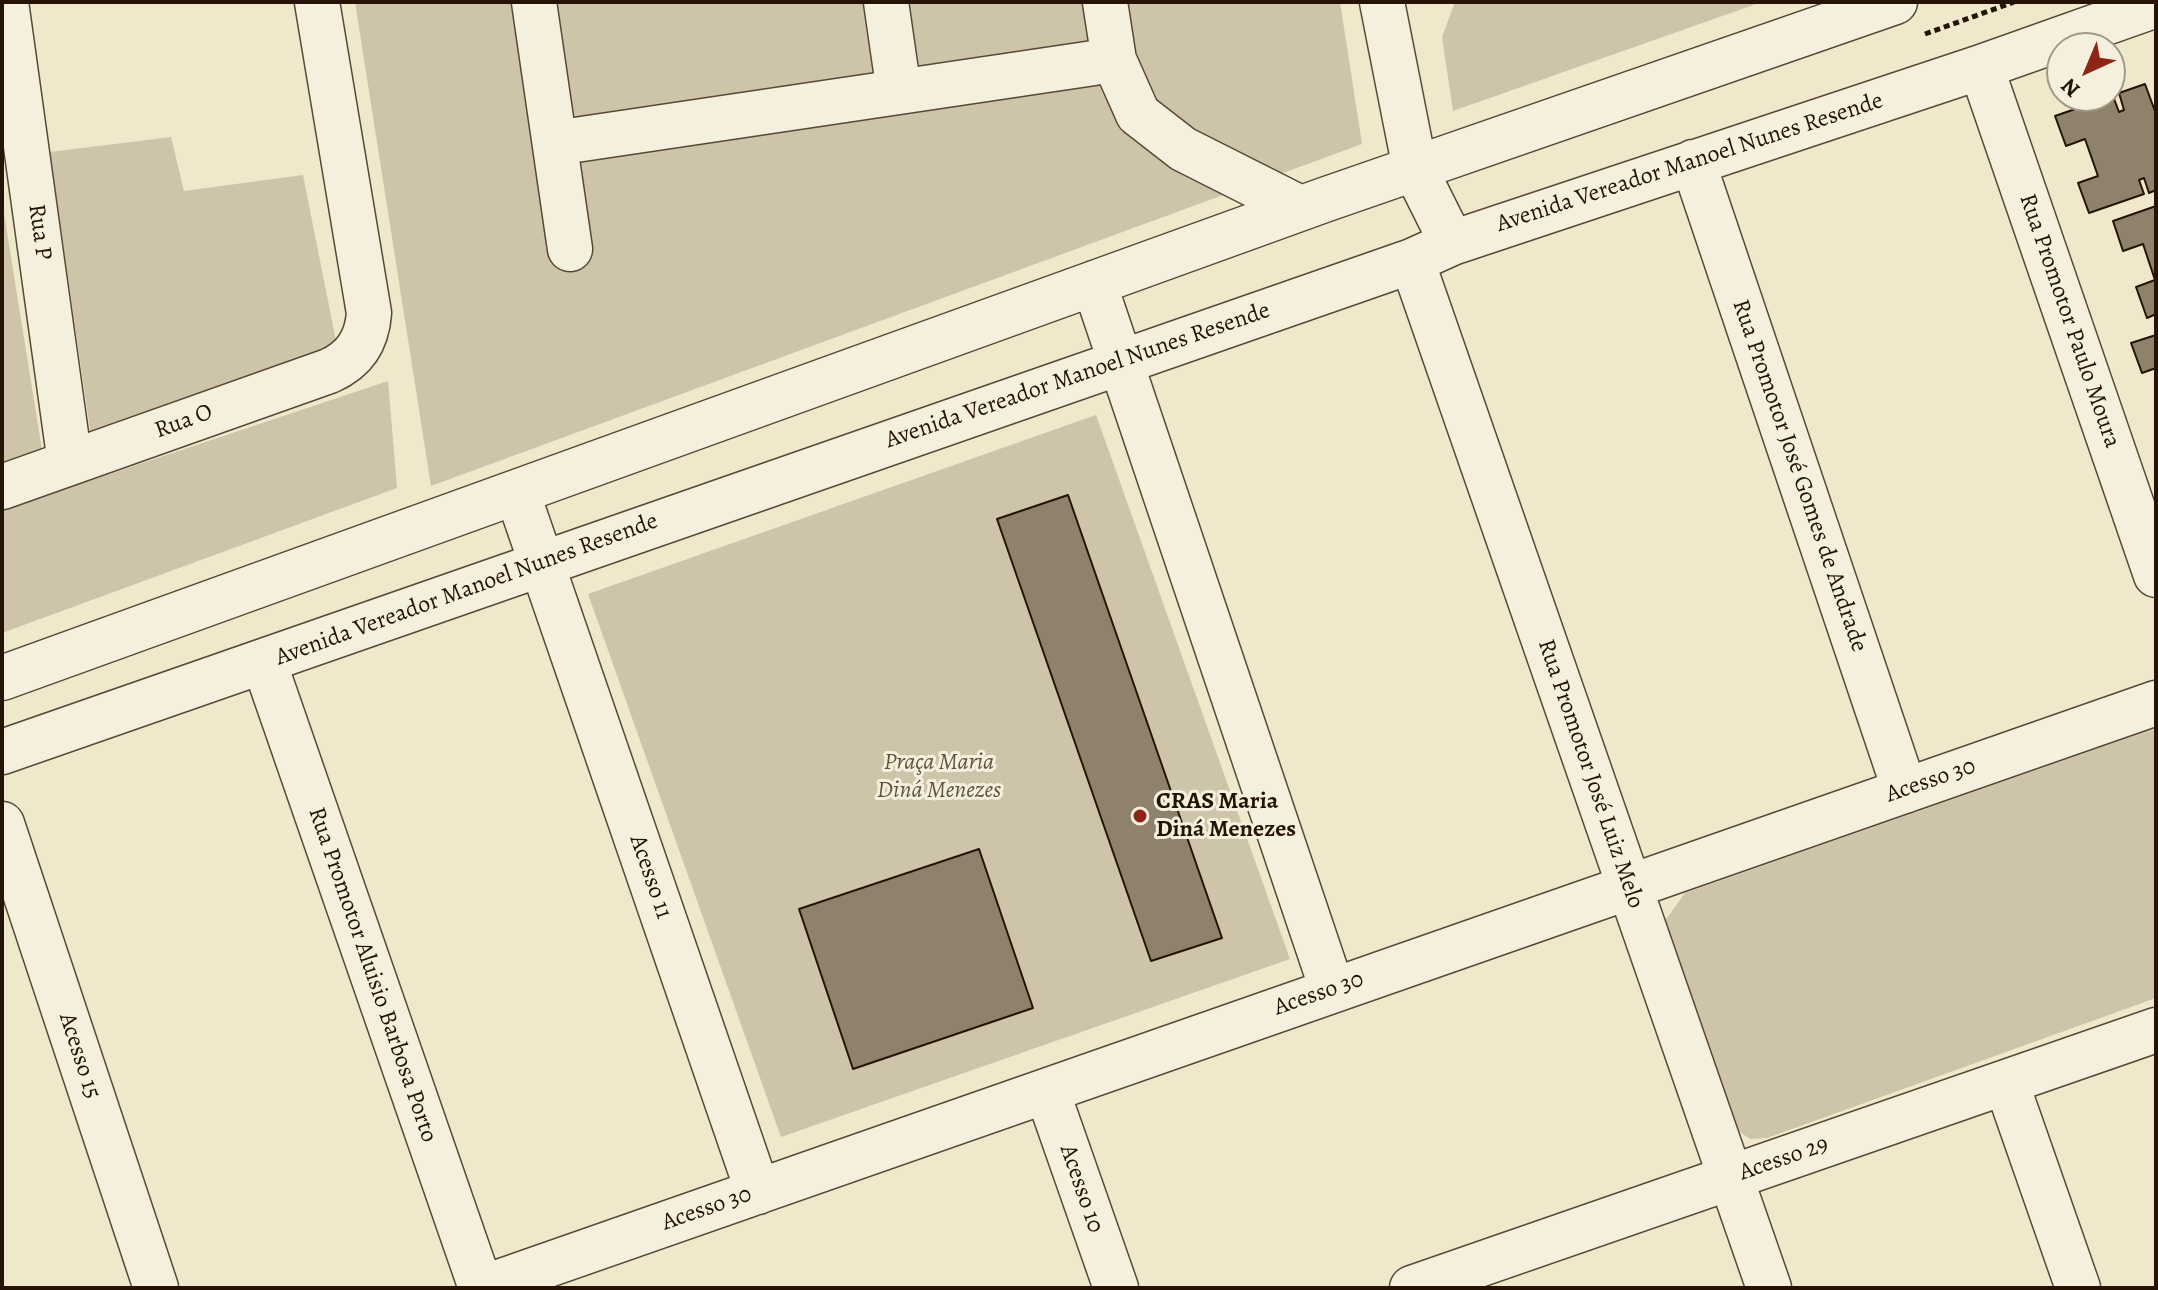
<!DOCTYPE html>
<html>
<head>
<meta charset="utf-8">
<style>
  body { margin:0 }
  #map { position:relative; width:2158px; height:1290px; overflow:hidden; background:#f0e8cb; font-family:Alegreya,serif }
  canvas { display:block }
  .frame { position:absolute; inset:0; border:4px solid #251406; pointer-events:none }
  .north { position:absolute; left:2046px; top:32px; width:80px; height:80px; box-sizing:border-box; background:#f5f0dd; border:2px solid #a29887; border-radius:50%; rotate:224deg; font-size:22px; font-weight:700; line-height:32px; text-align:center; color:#251406 }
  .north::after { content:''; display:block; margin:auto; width:28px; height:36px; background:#8f2418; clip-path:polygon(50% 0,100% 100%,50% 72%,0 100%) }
</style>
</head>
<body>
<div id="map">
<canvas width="2158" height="1290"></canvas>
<div class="frame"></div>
<div class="north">N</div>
</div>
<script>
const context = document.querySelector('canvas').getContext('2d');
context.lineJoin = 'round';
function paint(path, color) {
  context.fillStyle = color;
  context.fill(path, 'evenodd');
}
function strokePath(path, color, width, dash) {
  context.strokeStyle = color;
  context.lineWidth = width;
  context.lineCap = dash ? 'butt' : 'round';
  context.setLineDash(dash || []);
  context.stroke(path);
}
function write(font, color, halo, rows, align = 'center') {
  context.font = font + ' Alegreya,serif';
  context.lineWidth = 6;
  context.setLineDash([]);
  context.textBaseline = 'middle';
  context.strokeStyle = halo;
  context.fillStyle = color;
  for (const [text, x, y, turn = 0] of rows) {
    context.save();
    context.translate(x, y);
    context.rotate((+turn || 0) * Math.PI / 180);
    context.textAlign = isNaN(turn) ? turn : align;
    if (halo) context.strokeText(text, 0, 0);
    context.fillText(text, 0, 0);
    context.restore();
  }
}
const green = new Path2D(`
  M355,2H1340L1362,144L431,486Z
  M1455,2H1762L1453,111L1442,37Z
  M171,137L184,191L303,175L337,346L91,437L50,152Z
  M2,201L42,450L2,463Z
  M388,381L397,488L2,633V510Z
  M1096,415L1290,959L781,1137L588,594Z
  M2151,730H2156V998L1767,1138L1750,1139L1734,1128L1664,922L1685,893Z`);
const building = new Path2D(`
  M2145,84L2156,114V190L2149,193L2144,178L2139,180L2144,194L2089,213L2078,183L2098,176L2085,139L2066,146L2055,116L2113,96L2119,112L2124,110L2119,93Z
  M2156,206V314L2147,318L2136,287L2155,280L2143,244L2123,251L2113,221Z
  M2156,335V368L2142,373L2131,343Z
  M1068,495L1222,938L1151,961L997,519Z
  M979,849L1033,1008L853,1069L799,909Z`);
const path = new Path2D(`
  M1925,34L2014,2`);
const minor = new Path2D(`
  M6,2L70,463
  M534,2L570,249
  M886,2L899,92
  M1105,2L1114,60L1138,114L1183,149L1300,208
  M1382,2L1415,169L1452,243
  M1981,67L2156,575
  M555,143L1114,60
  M1693,162L1905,791
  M1412,261L1769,1288
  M1094,283L1332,989
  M2,487L329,371C354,360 367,341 369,313L317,2
  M517,492L758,1192
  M264,662L481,1288
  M2,678L1324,200L1895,2
  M2,752L1412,261L1452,243L1981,67L2156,5
  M2,824L156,1288
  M2006,1082L2078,1288
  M1047,1091L1116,1288
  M482,1288L2156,703
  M1412,1288L2156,1030`);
const markers = [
  [1140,816,8,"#8f2418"]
];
const streetNames = [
  ["Avenida Vereador Manoel Nunes Resende",1690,163,-18],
  ["Rua P",39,232,82],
  ["Rua Promotor Paulo Moura",2069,321,71],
  ["Avenida Vereador Manoel Nunes Resende",1078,376,-19],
  ["Rua O",184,422,-20],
  ["Rua Promotor José Gomes de Andrade",1799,476,71],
  ["Avenida Vereador Manoel Nunes Resende",467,590,-20],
  ["Rua Promotor José Luiz Melo",1590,774,71],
  ["Acesso 30",1931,781,-19],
  ["Acesso 11",650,877,71],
  ["Rua Promotor Aluisio Barbosa Porto",372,975,71],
  ["Acesso 30",1319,994,-19],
  ["Acesso 15",79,1056,72],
  ["Acesso 29",1784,1159,-19],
  ["Acesso 10",1081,1189,71],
  ["Acesso 30",707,1209,-19]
];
const parkNames = [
  ["Praça Maria",939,763],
  ["Diná Menezes",939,791]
];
const poiNames = [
  ["CRAS Maria",1156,802],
  ["Diná Menezes",1156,830]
];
paint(green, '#cdc4aa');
paint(building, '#8f826c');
strokePath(building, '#251406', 2);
strokePath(minor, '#584937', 47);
strokePath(path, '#251406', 5, [6, 4]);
strokePath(minor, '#f5f0dd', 44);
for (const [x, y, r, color] of markers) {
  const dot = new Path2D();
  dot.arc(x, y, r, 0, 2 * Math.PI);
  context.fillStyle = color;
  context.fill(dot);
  strokePath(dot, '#f5f0dd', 3);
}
write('24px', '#251406', '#f5f0dd', streetNames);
write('italic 24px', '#60523f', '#f5f0dd', parkNames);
write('bold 24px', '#251406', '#f5f0dd', poiNames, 'left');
</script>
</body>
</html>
